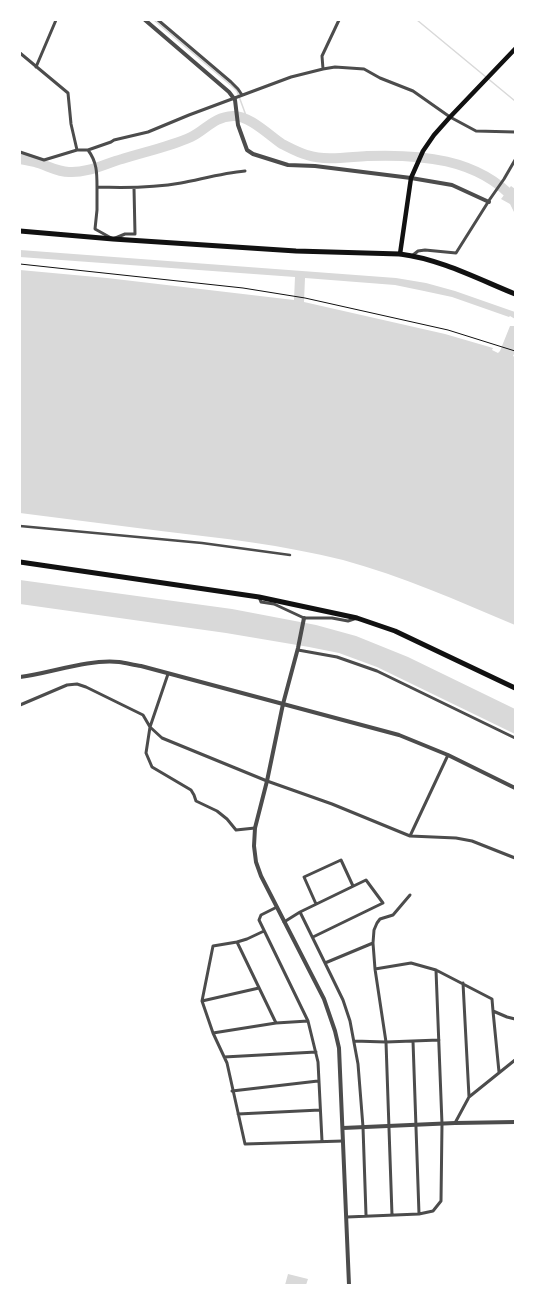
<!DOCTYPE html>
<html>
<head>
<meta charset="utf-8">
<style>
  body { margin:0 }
  #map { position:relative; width:535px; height:1305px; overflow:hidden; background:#fff; font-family:"Asap Condensed",sans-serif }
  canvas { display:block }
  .frame { position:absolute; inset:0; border:21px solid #fff; pointer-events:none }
</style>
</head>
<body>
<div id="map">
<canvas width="535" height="1305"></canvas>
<div class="frame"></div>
</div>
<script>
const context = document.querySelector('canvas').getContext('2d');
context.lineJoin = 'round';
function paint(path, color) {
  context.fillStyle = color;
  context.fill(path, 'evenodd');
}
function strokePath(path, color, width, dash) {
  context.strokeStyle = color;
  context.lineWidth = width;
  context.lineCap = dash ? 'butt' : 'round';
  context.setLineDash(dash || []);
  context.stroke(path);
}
const water = new Path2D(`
  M511,186L515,189V214L510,204L501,199Z
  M20,250L396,278L426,283L455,291L515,312V319L510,316L509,317L452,297L424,291L395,285L305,278L304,302L445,334L493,348L492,350L498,353L500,351L510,326H515V352L513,356L515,357V625C458,601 402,576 343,560C283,545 222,538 161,531C114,525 67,519 20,513V270L107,278L294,300L295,277L20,257Z
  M20,580L232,609L316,625L356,636L408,657L515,709V734L377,667L339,653L309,647L226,633L20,604Z
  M288,1274L308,1279L306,1285H285Z`);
const stream = new Path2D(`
  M154,20L233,87L237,91L248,121
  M417,20L515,101`);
const river = new Path2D(`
  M20,159C26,160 32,161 38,163C48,166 58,172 69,172C88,173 104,164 122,159C144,152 169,147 191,137C206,130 213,117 233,116C249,115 270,136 282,144C290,148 299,153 307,155C326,161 347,157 367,156C419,154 478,158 515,200`);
const path = new Path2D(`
  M20,264L243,288L305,298L448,330L515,351`);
const pedestrian = new Path2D(`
  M20,526L202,543L290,555`);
const minor = new Path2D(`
  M158,20L231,82L238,89L242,95
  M20,53L68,93L71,124L77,150
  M36,67L56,20
  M323,69L322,56L339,20
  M88,150C97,162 97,173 97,187C125,188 153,188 181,183C202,179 223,173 245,171
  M20,152L44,160L77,150H88L111,142L114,140L148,132L189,115L291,77L323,69L335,67L364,69L380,78L413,91L450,117L476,131L515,132
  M97,187V210L95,229L113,239L125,234H135L134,188
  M413,255L418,251L425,250L456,253L490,199L504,179L515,160
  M259,597L261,602L274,604L304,618H332L348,621L354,619
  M298,650L337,657L377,671L515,738
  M168,674L150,727L146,753L152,767L191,790L194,795L196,801L217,811L227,819L236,830L255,828
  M20,705L67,685L77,684L86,687L143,715L150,727L162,738L267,781L332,804L410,836L456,838L472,841L515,858
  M410,836L448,755
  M316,904L304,877L341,860L353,886
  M277,907L261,915L259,920L308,1021L318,1062L322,1141
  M300,912L325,963
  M284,922L300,912L366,880L383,903L313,937
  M237,942L247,939L264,931
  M375,969L411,963L436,970L492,999L493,1011L507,1017L515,1019
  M463,983L469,1097
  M202,1001L259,988
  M493,1011L499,1072
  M276,1023L237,942L213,946L202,1001L213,1033L227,1063L245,1144L343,1141
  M213,1033L276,1023L308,1021
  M354,1041L386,1042L439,1040
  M413,1041L419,1214
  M224,1057L316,1052
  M232,1091L318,1081
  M238,1114L320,1110
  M455,1123L469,1097L515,1060
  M366,1215L363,1127L358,1064L350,1021L343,1000L325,963L373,943
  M392,1215L386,1042L375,969L373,943L374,930L377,923L380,919L393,915L410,895
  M347,1217L419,1214L433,1211L441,1201L442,1124L436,970`);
const tertiary = new Path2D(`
  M145,20L229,92L235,100L238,125L247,150L253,154L288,165L315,166L411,178L452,185L489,202
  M304,618L298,648L283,704L267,781L255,828L254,846L256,862L261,876L324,999L335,1031L339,1048L349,1285
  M20,677C52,673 86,659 119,662C126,663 134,665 141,666L399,735L448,755L515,788
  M343,1128L455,1123L515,1122`);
const secondary = new Path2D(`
  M400,254L411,178L423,151L434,135L450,117L515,49`);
const primary = new Path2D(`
  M20,231L113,239L296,251L400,254C440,259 478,279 515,294
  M20,562L259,597L357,618L395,631L515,688`);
paint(water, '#d9d9d9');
strokePath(stream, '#d9d9d9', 1.5);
strokePath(river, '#d9d9d9', 10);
strokePath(path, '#111', 1);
strokePath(pedestrian, '#4c4c4c', 2.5);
strokePath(minor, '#4c4c4c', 3);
strokePath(tertiary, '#4c4c4c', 4);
strokePath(secondary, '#111', 4.5);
strokePath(primary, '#111', 5);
</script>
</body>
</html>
